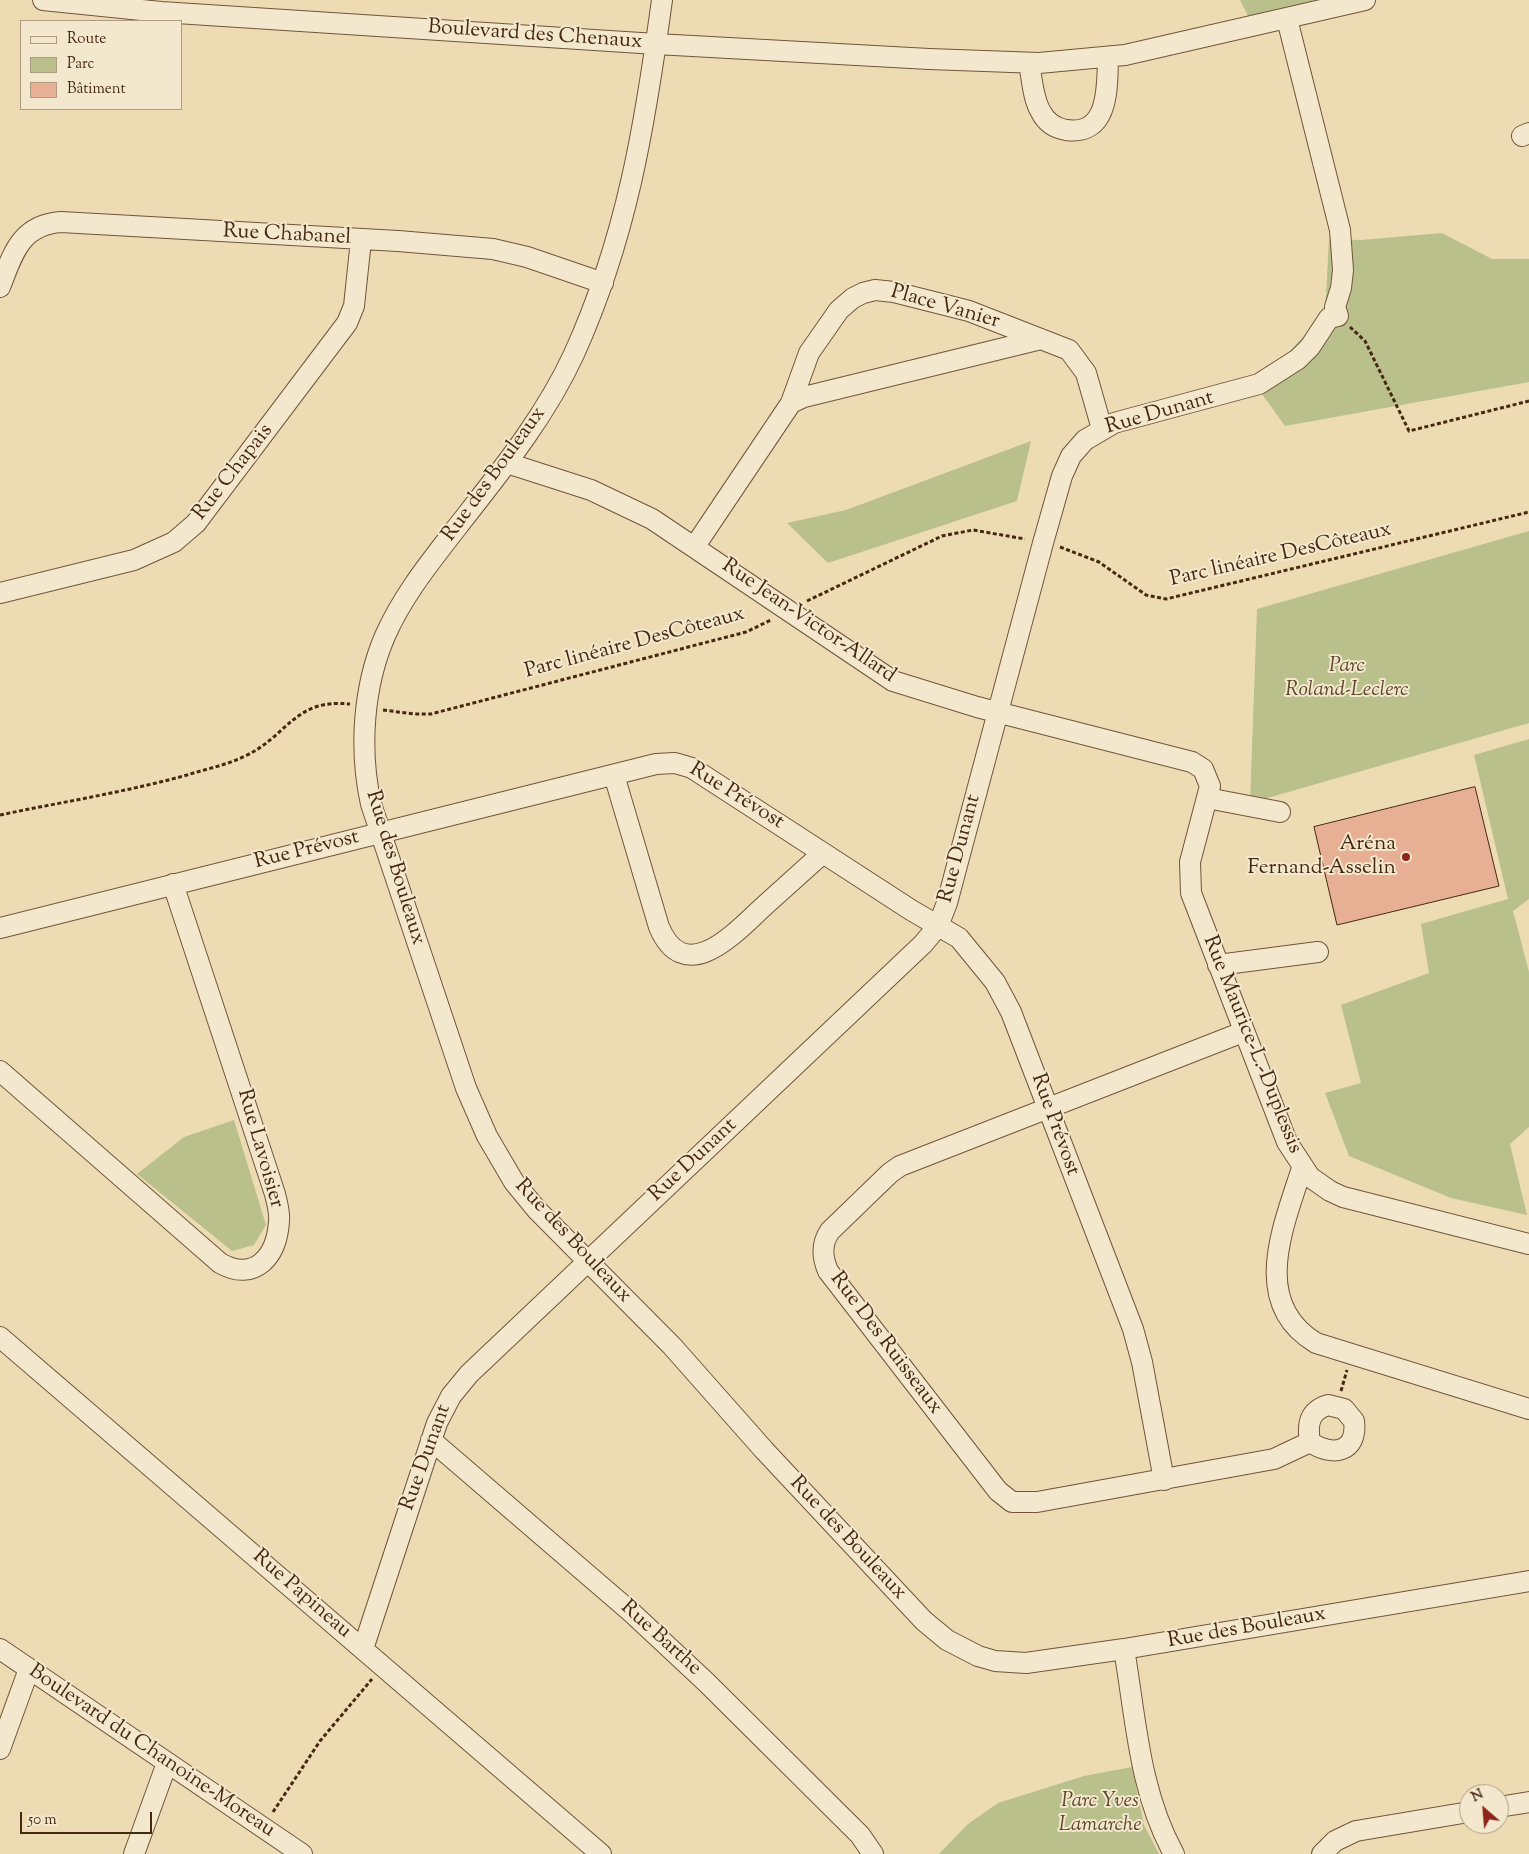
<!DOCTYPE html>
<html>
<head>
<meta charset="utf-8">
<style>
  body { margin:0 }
  #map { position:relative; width:1529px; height:1854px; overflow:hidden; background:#eddcb3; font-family:"Sorts Mill Goudy",serif }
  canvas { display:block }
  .legend { position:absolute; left:20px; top:20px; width:162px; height:90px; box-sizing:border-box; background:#f3e8ce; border:1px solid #ae9b82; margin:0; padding:6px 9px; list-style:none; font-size:15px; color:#462811 }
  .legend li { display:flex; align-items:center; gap:10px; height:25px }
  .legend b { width:25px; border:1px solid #ae9b82 }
  .north { position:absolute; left:1459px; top:1784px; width:50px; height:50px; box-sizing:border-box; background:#f3e8ce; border:1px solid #ae9b82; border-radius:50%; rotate:333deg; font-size:14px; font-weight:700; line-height:20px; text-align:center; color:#462811 }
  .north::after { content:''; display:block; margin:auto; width:18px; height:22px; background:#8f2418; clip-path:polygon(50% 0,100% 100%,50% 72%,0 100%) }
  .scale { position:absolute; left:20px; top:1812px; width:132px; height:22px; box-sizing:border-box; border:2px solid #462811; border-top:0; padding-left:6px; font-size:15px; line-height:18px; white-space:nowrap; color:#462811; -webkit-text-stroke:4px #f3e8ce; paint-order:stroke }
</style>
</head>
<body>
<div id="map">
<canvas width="1529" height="1854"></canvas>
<ul class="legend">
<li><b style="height:6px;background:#f3e8ce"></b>Route</li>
<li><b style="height:14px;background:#b9c08c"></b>Parc</li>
<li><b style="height:14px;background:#e7af94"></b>Bâtiment</li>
</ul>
<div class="north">N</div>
<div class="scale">50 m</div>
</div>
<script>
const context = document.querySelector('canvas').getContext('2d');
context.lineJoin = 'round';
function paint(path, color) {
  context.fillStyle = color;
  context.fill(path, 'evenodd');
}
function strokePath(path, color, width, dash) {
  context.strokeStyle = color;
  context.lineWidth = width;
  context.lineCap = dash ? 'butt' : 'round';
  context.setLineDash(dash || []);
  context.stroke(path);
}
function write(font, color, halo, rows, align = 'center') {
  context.font = font + ' "Sorts Mill Goudy",serif';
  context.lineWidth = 4;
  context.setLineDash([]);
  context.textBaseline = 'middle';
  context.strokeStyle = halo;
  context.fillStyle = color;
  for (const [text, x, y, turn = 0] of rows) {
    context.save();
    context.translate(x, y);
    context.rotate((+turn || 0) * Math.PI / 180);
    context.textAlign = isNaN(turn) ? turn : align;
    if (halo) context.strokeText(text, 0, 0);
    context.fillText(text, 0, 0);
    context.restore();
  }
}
const green = new Path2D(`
  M1240,0H1343L1253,26Z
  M1442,233L1492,259H1529V382L1285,426L1257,387L1325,313L1329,239L1361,240Z
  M1031,441L1017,501L828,563L787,523L846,510Z
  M1529,531V723L1250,803L1257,609Z
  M1529,739V899L1513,911L1529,972V1127L1510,1144L1527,1215L1451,1198L1349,1156L1325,1093L1361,1083L1341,1005L1429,973L1421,924L1508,899L1474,755Z
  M234,1120L266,1225L254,1245L232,1251L137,1174L184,1137Z
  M1132,1767L1144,1825L1159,1854H939L968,1824L998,1803L1084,1776Z`);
const building = new Path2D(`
  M1475,787L1499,886L1337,925L1314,827Z`);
const path = new Path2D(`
  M1350,327L1365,341L1409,431L1529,401
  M1060,547L1099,562L1146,595L1166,599L1529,512
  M807,601L942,536L973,530L1025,539
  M383,710L414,714H431L746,632L771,620
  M0,815C62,802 126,792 187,775C206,769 227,765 245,756C287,737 294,698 350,704
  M1341,1391L1347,1370
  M273,1812L320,1741L372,1679`);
const minor = new Path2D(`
  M43,0L161,12L656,44L929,59L1039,63L1125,55L1365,0
  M662,0C645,125 627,237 574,354C545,417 501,471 458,526C431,561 403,595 385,636C363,687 359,750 371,804L466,1088L487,1136L514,1182L537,1210L672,1346L764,1450L924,1621L947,1640L978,1656L995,1661L1026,1663L1124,1649L1529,1581
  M1029,63C1032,79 1033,99 1041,112C1046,122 1055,128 1066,130C1110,136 1107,86 1108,58
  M1522,136L1529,133
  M0,287C13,254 20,225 61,222L398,241L493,249L527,257L603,283
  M791,403L804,397L1041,339
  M507,463L591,490L652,519L893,681L977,707L1192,762L1203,769L1210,786L1190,862L1191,893L1287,1142L1310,1177L1330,1191L1343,1197L1529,1244
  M695,546L791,403L809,353L839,310L853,298L863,293L875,290L894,292L969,311L1069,350L1086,373L1102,429
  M0,593L134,560L174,542L196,523L347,323L354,306L361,240
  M614,775L659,927C685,988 735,933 763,907C783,889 803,871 823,853
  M1207,798L1280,812
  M0,928L656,764L675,763L692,768L911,910L959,938L995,982L1011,1012L1133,1329L1142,1362L1164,1480
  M1218,965L1318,952
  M1243,1032L900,1166L890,1173L830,1231C821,1244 822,1257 828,1271L998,1491L1012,1502H1037L1274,1459L1310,1442
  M0,1071L220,1263C255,1283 277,1256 279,1221C280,1212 277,1203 275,1194L173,884
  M1302,1168C1284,1225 1249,1303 1316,1343L1529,1409
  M0,1337L601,1854
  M1328,1405L1344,1409L1354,1421C1358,1453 1332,1457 1310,1442C1307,1424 1309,1411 1328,1405Z
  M431,1440L631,1612L706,1682L860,1835L873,1854
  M0,1649L302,1854
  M363,1649L437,1423L451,1396L469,1374L923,944L938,926L947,903L1043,543L1062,476L1071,456L1085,440L1114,423L1259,384L1298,359L1310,347L1329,318L1338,316L1335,307L1341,288L1343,270L1340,230L1287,19
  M1124,1649C1136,1719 1139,1791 1174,1854
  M0,1749L29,1669
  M1499,1807L1529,1802
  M134,1854L167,1763
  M1322,1854L1335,1841L1356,1831L1469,1812`);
const markers = [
  [1406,857,5,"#8f2418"]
];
const streetNames = [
  ["Boulevard des Chenaux",535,36,4],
  ["Rue Chabanel",287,236,3],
  ["Place Vanier",945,308,16],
  ["Rue Dunant",1160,414,-16],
  ["Rue Chapais",234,473,-52],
  ["Rue des Bouleaux",495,475,-54],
  ["Parc linéaire DesCôteaux",1281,556,-13],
  ["Rue Jean-Victor-Allard",808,622,34],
  ["Parc linéaire DesCôteaux",635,644,-15],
  ["Rue Prévost",736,797,32],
  ["Rue Dunant",961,849,-75],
  ["Rue Prévost",307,851,-14],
  ["Rue des Bouleaux",394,868,73],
  ["Rue Maurice-L.-Duplessis",1251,1045,68],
  ["Rue Prévost",1054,1125,70],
  ["Rue Lavoisier",259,1149,74],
  ["Rue Dunant",694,1161,-43],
  ["Rue des Bouleaux",572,1242,47],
  ["Rue Des Ruisseaux",885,1344,53],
  ["Rue Dunant",427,1458,-70],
  ["Rue des Bouleaux",847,1539,47],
  ["Rue Papineau",301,1595,41],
  ["Rue des Bouleaux",1247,1629,-10],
  ["Rue Barthe",660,1639,42],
  ["Boulevard du Chanoine-Moreau",151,1752,34]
];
const parkNames = [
  ["Parc",1347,667],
  ["Roland-Leclerc",1347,691],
  ["Parc Yves",1100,1802],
  ["Lamarche",1100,1826]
];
const poiNames = [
  ["Aréna",1396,845],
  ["Fernand-Asselin",1396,869]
];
paint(green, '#b9c08c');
paint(building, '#e7af94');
strokePath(building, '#462811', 1);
strokePath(minor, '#70553a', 22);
strokePath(path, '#462811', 3, [4, 2.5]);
strokePath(minor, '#f3e8ce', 20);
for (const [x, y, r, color] of markers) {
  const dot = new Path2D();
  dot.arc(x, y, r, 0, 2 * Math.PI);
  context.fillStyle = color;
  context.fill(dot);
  strokePath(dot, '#f3e8ce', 2);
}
write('21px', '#462811', '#f3e8ce', streetNames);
write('italic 21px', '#5d462a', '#f3e8ce', parkNames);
write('21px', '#462811', '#f3e8ce', poiNames, 'right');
</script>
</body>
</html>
